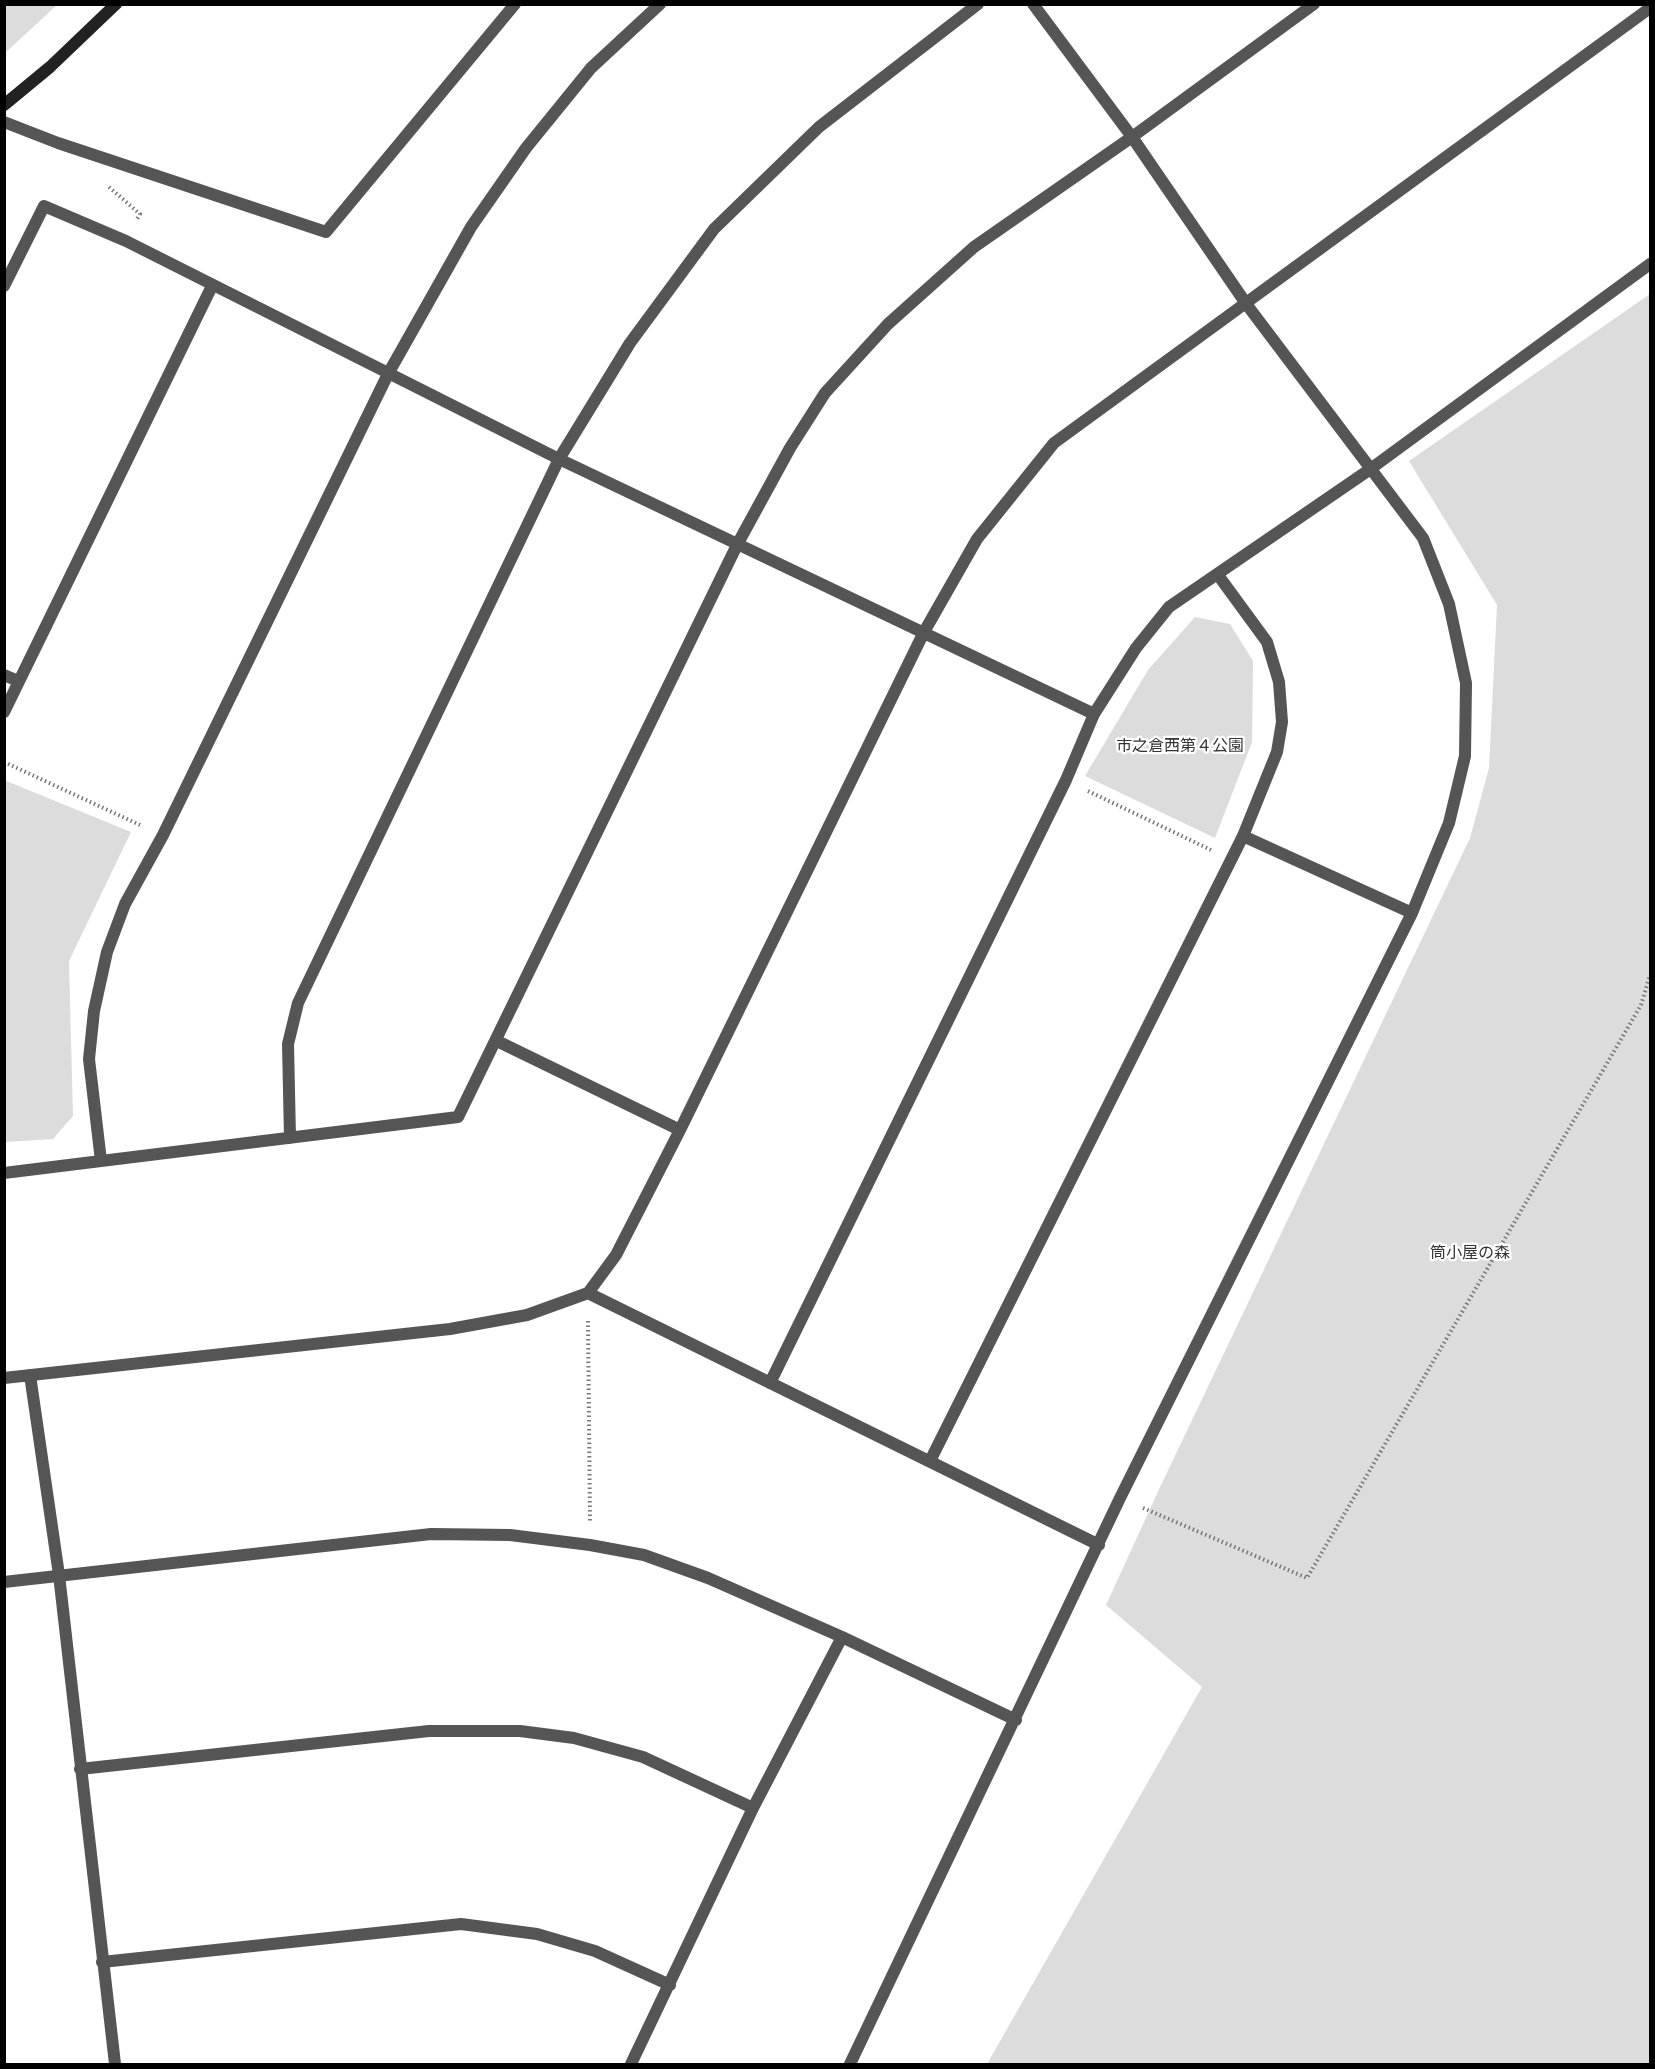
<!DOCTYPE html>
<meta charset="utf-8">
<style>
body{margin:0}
#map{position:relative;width:1655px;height:2069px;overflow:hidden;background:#fff;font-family:Commissioner,sans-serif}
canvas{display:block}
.frame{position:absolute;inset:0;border:6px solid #000;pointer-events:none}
</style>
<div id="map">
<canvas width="1655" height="2069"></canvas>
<div class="frame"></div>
</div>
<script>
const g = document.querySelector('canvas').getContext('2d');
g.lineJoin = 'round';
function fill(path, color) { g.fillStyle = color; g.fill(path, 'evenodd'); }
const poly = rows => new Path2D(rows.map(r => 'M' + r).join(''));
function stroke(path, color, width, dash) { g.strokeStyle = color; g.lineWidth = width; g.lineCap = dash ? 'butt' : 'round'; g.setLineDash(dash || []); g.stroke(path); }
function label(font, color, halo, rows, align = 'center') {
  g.font = font + ' Commissioner,"Noto Sans JP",sans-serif'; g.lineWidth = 4.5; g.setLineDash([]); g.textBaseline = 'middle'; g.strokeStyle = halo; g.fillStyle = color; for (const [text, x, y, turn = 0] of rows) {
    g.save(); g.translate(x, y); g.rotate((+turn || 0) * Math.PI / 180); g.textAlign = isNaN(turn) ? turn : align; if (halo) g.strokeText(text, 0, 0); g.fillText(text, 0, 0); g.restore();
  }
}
fill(poly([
 [5,4,57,4,57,5,5,53],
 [1650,294,1650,2064,987,2064,1202,1687,1106,1605,1161,1485,1470,838,1489,768,1497,605,1409,461],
 [1195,617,1230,624,1253,661,1252,742,1215,838,1085,776,1148,670],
 [4,780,131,832,69,961,73,1116,53,1139,5,1142]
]), '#dcdcdc');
stroke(poly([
 [109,187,140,214,137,219],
 [4,762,140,825],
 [1088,791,1211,850],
 [588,1321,590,1521],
 [1143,1508,1307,1578,1641,1005,1650,975]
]), '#777', 4, [1.5, 3]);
stroke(poly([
 [4,122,58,143,326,232,515,4]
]), '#555', 12);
stroke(poly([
 [4,286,44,206,126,241,559,459,1094,714],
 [4,675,18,681],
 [4,712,212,286],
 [1243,836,1412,913],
 [497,1041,680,1130],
 [290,1138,288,1044,298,1003,559,459,630,343,714,229,819,127,978,4],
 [101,1161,458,1117,737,545,790,448,825,393,888,324,974,247,1132,137,1314,4],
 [4,1173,101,1161,89,1059,94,1011,107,952,125,904,163,835,388,374,471,227,526,148,591,68,660,4],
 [588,1293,1099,1545],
 [30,1375,59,1575,115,2064],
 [4,1378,450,1329,527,1315,588,1293,616,1255,680,1130,924,632,977,539,1054,443,1650,8],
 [770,1383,1066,780,1094,714,1136,648,1169,607,1369,470,1650,264],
 [930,1461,1243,836,1277,752,1282,722,1279,682,1267,642,1218,575],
 [4,1582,431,1534,510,1535,590,1545,644,1555,708,1578,842,1637,1016,1720],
 [80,1769,429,1731,520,1731,574,1738,643,1757,753,1808],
 [102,1962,461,1924,537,1934,595,1951,670,1985],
 [631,2064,753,1808,842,1637],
 [850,2064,1120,1498,1412,913,1449,823,1465,756,1466,683,1449,604,1423,538,1247,305,1132,137,1033,4]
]), '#555', 12);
stroke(poly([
 [4,105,50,67,116,4]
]), '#222', 12);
label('16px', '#333', '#fff', [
 ["市之倉西第４公園",1180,746],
 ["筒小屋の森",1470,1253]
]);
</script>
